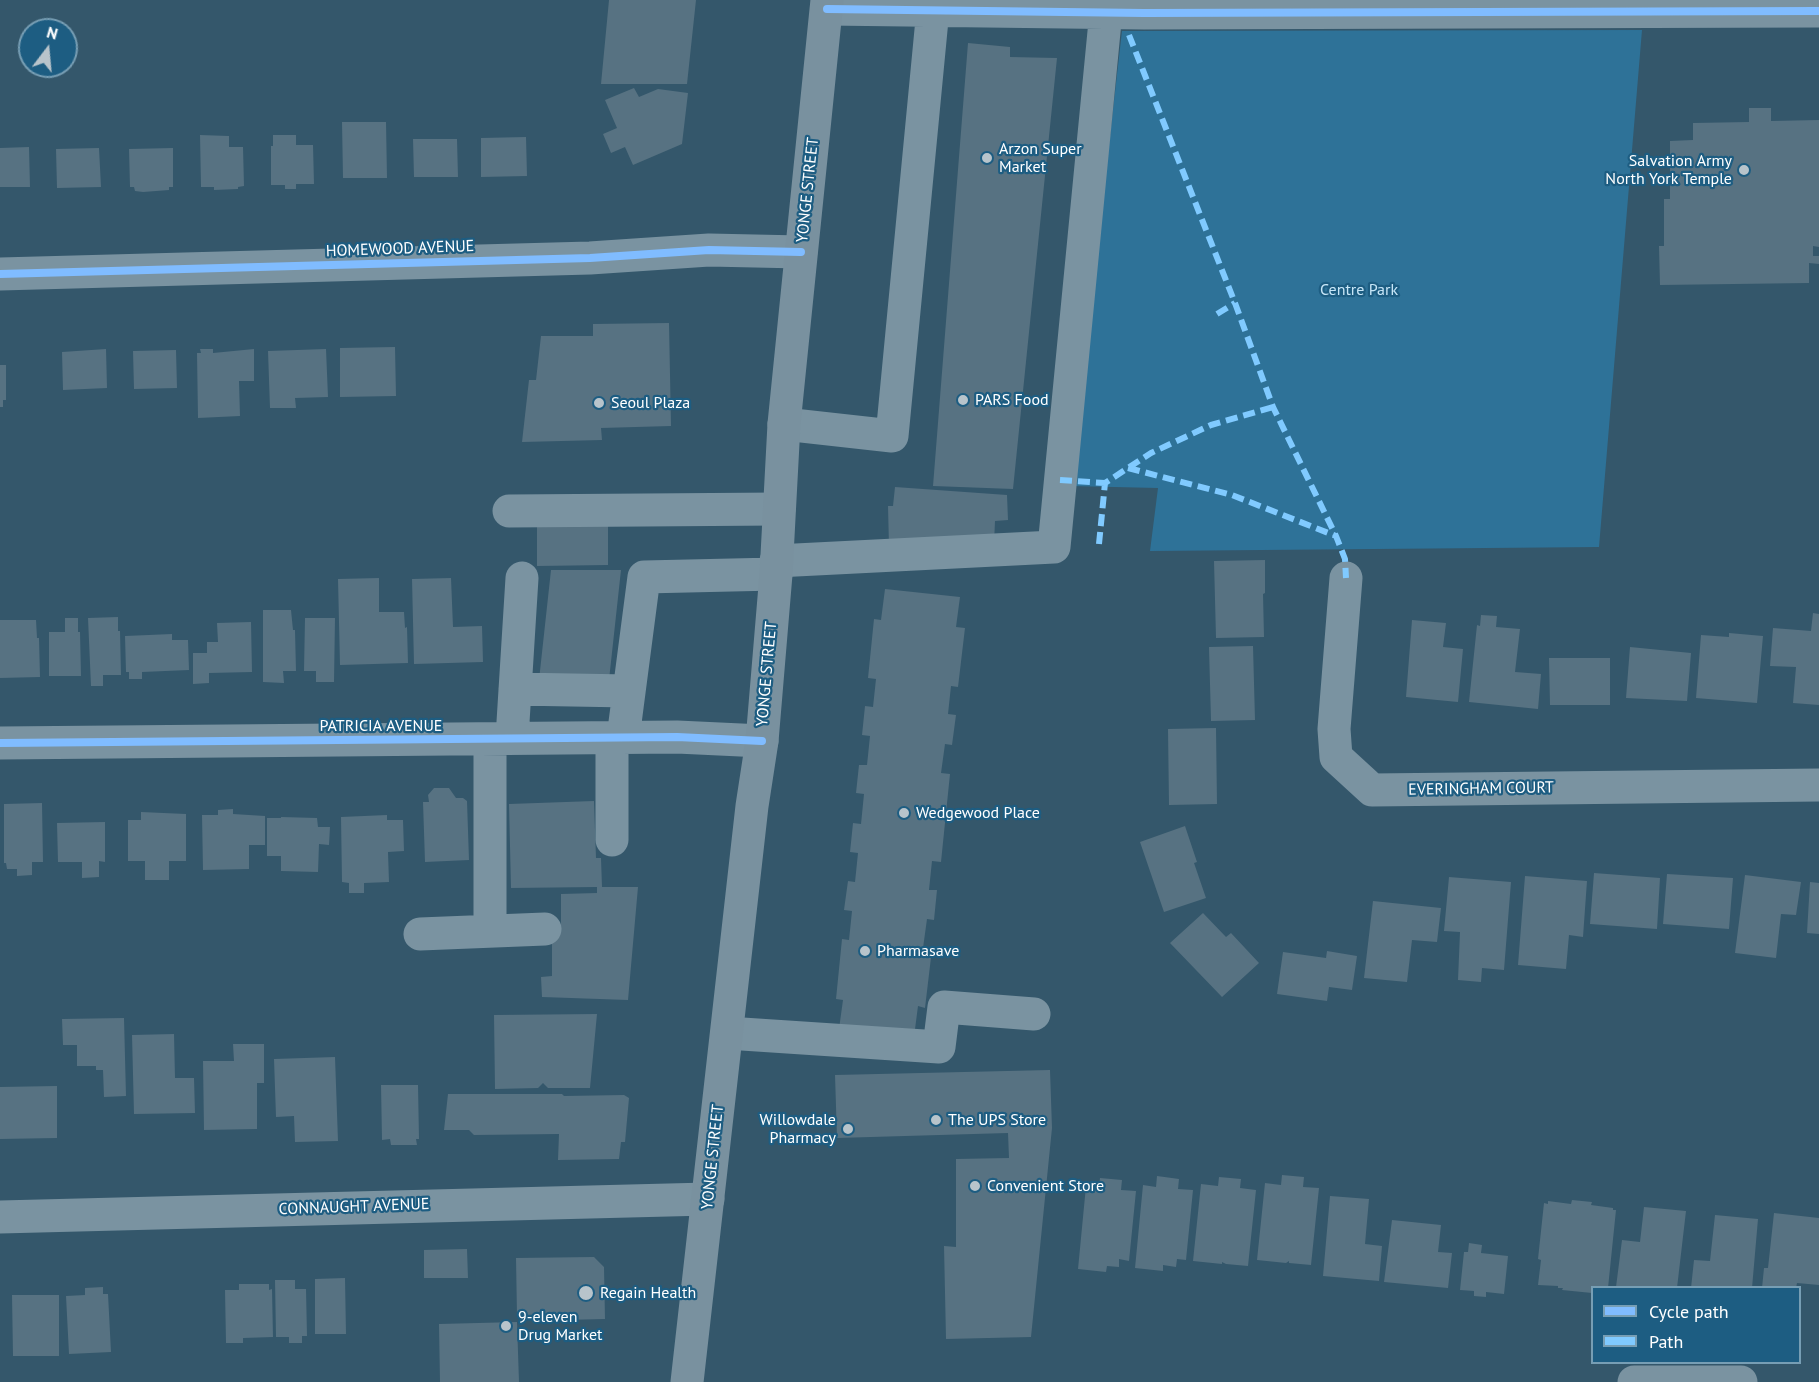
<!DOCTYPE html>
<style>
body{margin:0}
#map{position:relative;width:1819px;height:1382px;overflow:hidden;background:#34576b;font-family:"PT Sans",sans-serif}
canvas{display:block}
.legend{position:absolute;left:1591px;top:1286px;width:210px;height:78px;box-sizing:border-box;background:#1d5d82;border:2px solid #779eb4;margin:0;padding:8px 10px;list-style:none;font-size:18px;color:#fff}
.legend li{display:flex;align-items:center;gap:12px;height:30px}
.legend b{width:30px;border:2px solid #779eb4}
.north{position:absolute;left:18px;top:18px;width:60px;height:60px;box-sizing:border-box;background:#1d5d82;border:2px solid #779eb4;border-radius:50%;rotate:16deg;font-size:16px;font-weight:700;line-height:24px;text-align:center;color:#fff}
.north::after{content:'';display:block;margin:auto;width:21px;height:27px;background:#b8c4cb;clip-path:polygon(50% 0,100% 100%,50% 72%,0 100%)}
</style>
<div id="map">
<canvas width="1819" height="1382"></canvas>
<ul class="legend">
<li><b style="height:8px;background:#80bcff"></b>Cycle path</li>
<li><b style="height:8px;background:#80caff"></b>Path</li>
</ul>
<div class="north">N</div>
</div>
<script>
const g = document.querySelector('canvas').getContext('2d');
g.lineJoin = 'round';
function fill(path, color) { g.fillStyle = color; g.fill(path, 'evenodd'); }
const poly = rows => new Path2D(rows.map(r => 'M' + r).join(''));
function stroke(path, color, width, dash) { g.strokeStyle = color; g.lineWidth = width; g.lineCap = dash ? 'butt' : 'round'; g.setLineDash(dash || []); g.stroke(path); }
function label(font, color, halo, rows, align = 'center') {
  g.font = font + ' "PT Sans",sans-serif'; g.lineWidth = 4.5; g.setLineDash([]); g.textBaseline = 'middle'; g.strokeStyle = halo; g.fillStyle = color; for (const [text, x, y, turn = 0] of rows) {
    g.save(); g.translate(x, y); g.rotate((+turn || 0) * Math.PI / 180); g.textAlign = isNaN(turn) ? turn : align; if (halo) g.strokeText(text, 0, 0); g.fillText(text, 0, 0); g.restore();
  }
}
fill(poly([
 [1642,30,1599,547,1150,551,1158,488,1070,486,1122,31]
]), '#2e7298');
fill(poly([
 [609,0,696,0,687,84,601,84],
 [968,43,1010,47,1010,57,1057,58,1013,489,933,486],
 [634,88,639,97,658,89,688,93,682,144,633,165,625,147,611,153,603,134,617,128,605,100],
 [1749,108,1771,108,1771,121,1819,120,1819,247,1813,246,1813,256,1819,256,1819,264,1809,263,1809,283,1660,285,1659,246,1664,246,1664,199,1670,199,1670,141,1693,140,1693,123,1749,122],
 [342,122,386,122,387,178,343,178],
 [200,135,229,136,229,147,243,147,244,186,238,187,238,189,214,190,214,187,201,187],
 [273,135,296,135,296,145,313,145,314,184,296,184,296,189,285,189,285,185,271,185,271,146,273,146],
 [526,137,527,176,481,177,481,138],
 [413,139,457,139,458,177,414,177],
 [29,147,30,187,0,187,0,148],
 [99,148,101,187,57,188,56,149],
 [173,148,173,187,169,187,169,190,143,192,135,191,134,187,130,187,129,149],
 [669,323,671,426,601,428,602,440,522,442,529,380,536,380,541,336,593,336,593,324],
 [395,347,396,396,340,397,340,348],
 [106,349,107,388,63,390,62,352],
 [200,349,213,349,213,353,254,349,254,381,239,381,240,416,198,418,197,353,201,353],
 [326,349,328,397,295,398,296,408,270,408,268,351],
 [176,350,177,388,134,389,133,351],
 [0,365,6,365,6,400,3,400,3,407,0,407],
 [895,487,1007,495,1008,520,995,521,994,544,889,547,888,506,893,506],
 [608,522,608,565,537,566,537,523],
 [1265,560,1265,593,1263,594,1264,637,1216,638,1214,561],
 [551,570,621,570,609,680,539,680],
 [379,578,379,612,404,612,405,628,407,627,408,663,340,665,338,579],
 [451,578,453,627,482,626,483,662,414,664,412,579],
 [885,589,960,597,956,627,965,628,958,687,951,686,948,714,956,715,952,745,945,744,941,773,950,774,941,862,932,861,929,890,937,890,934,920,927,919,923,948,932,949,925,1008,918,1006,914,1037,839,1029,843,1000,836,999,842,939,849,940,852,911,844,910,848,881,855,882,858,853,850,852,853,823,861,824,864,794,856,793,859,765,867,765,870,736,862,735,865,706,873,707,876,679,868,678,874,619,881,620],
 [263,610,291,610,293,630,295,630,296,671,283,671,284,683,263,682],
 [1813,613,1819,614,1819,705,1793,703,1796,667,1770,666,1773,628,1811,631],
 [1481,615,1497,616,1496,627,1520,629,1515,672,1541,674,1538,709,1469,702,1477,625,1480,626],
 [118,617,118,631,120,631,121,675,103,675,103,686,91,686,88,618],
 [65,618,78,618,78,632,80,632,81,676,49,676,49,632,65,632],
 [305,618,335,618,334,682,316,682,316,671,304,671],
 [0,620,36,620,37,638,39,638,40,677,0,678],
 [1412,620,1446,623,1443,647,1463,649,1458,702,1406,697],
 [251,622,252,672,209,673,209,683,193,684,193,653,207,653,207,642,218,642,217,623],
 [1729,633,1763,636,1757,703,1696,698,1701,635,1729,637],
 [172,634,172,640,188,640,189,670,142,672,142,679,129,679,129,672,126,672,125,636],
 [1253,646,1255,720,1211,721,1209,647],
 [1630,647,1691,653,1687,701,1626,698],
 [1549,658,1610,658,1610,705,1550,705],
 [1216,728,1217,804,1169,805,1168,729],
 [434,788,449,788,456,798,463,798,467,801,469,860,425,862,423,802,429,802,428,795],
 [594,801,596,858,601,858,602,887,638,887,628,1000,542,997,541,977,552,976,552,927,561,926,561,894,597,893,597,887,511,888,509,804],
 [42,803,43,862,32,862,32,875,17,876,17,869,7,869,6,863,4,863,4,804],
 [233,809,233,814,265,816,265,845,249,845,249,869,203,870,202,815,218,815,218,810],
 [141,812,186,814,186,861,169,861,169,880,145,880,145,861,128,861,128,820,141,820],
 [387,815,387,820,403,820,404,851,388,852,389,882,364,883,364,893,349,893,349,883,342,882,341,817],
 [281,817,317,818,318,827,330,827,329,845,319,844,318,872,281,871,281,856,267,856,267,818,281,818],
 [105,822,105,862,99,861,99,877,82,878,82,862,58,862,57,823],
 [1185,826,1197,862,1194,863,1206,898,1164,912,1140,842],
 [1594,873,1660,878,1657,929,1590,924],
 [1667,874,1733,878,1729,929,1663,924],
 [1745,875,1801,882,1796,915,1781,914,1776,958,1735,953],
 [1525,876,1587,881,1583,937,1569,935,1566,969,1518,965],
 [1449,877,1511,882,1504,970,1482,968,1481,982,1458,980,1460,932,1444,931],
 [1810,882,1819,883,1819,934,1807,933],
 [1373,901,1441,908,1437,942,1412,940,1407,982,1364,978],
 [1203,913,1226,937,1231,933,1259,963,1222,997,1170,943],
 [1327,951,1357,956,1352,990,1329,987,1327,1001,1277,994,1283,952,1326,958],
 [597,1014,590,1088,548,1088,543,1083,538,1088,495,1089,494,1015],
 [124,1018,126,1096,104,1097,103,1070,96,1070,96,1066,77,1066,77,1045,63,1045,62,1019],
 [174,1034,175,1078,194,1078,195,1113,134,1114,132,1035],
 [233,1044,264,1044,264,1083,257,1083,257,1129,204,1130,203,1061,234,1061],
 [335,1057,338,1141,295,1142,294,1116,276,1117,274,1059],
 [1050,1070,1052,1128,1031,1337,946,1339,944,1246,956,1247,956,1159,1009,1158,1008,1133,837,1138,835,1075],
 [381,1085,418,1085,419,1139,416,1139,417,1145,391,1145,390,1139,382,1140],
 [57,1086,57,1138,0,1139,0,1087],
 [448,1094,562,1094,564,1096,624,1095,629,1098,625,1142,621,1142,619,1159,558,1160,559,1134,474,1135,469,1130,444,1130],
 [1282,1175,1304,1177,1303,1187,1319,1188,1311,1265,1289,1263,1289,1261,1286,1263,1257,1260,1265,1183,1281,1185],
 [1157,1176,1179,1179,1178,1189,1193,1190,1186,1260,1177,1259,1176,1267,1163,1265,1163,1271,1135,1268,1143,1185,1156,1187],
 [1219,1177,1241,1179,1240,1188,1256,1190,1248,1266,1226,1264,1222,1262,1222,1264,1193,1261,1201,1184,1218,1186],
 [1100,1178,1122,1180,1121,1190,1136,1191,1129,1261,1119,1259,1119,1267,1107,1266,1106,1272,1078,1269,1086,1186,1099,1187],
 [1330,1196,1369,1199,1365,1244,1382,1246,1379,1281,1323,1276],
 [1572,1200,1592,1202,1591,1205,1613,1208,1613,1210,1616,1210,1608,1288,1592,1288,1592,1293,1562,1290,1563,1288,1558,1288,1558,1286,1538,1285,1541,1260,1538,1259,1544,1203,1548,1204,1548,1201,1571,1204],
 [1644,1207,1686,1211,1677,1288,1616,1287,1622,1240,1640,1242],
 [1774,1213,1819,1218,1819,1285,1797,1283,1796,1288,1762,1288,1764,1268,1768,1268],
 [1715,1215,1758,1219,1752,1288,1691,1288,1694,1260,1710,1261],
 [1392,1220,1441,1225,1438,1252,1452,1253,1448,1288,1384,1282],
 [1469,1243,1482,1245,1481,1253,1508,1256,1504,1294,1486,1292,1486,1297,1474,1296,1474,1291,1460,1290,1464,1252,1468,1252],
 [467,1249,468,1278,424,1278,424,1250],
 [594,1257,604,1267,605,1319,563,1320,563,1315,517,1316,516,1258],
 [345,1278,346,1334,315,1334,315,1279],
 [275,1280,295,1280,295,1289,306,1289,307,1336,302,1336,302,1343,289,1343,289,1337,276,1337],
 [239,1284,269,1284,269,1290,272,1289,273,1337,243,1338,243,1343,226,1343,225,1290,239,1290],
 [103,1287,103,1294,108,1294,111,1352,69,1354,66,1296,85,1295,85,1288],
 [12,1295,59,1295,59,1356,13,1356],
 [517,1322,519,1382,440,1382,439,1324]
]), '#577282');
stroke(poly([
 [827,9,1144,13,1819,11],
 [0,274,590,258,709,250,801,252],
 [784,424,892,436,933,9],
 [509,511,779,509],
 [776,561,1054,547,1106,11],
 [1346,578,1334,729,1336,757,1372,790,1819,785],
 [515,689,629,691],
 [512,738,522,578],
 [612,738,612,840],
 [623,738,644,577,776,574],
 [490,739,490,931],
 [0,743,677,737,762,741],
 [420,934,545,929],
 [727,1033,939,1047,944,1007,1034,1014],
 [0,1217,708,1199],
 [1634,1382,1741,1382]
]), '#7a93a1', 33);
stroke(poly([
 [687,1382,752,806,762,741,776,574,784,424,827,0]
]), '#79919f', 33);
stroke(poly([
 [1129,35,1235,303,1273,407,1336,536,1345,559,1346,578],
 [1217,314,1235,303],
 [1128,468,1232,495,1336,536],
 [1060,480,1105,483],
 [1099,544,1105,483,1151,453,1211,425,1273,407]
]), '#80caff', 6, [12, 6]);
stroke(poly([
 [827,9,1144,13,1819,11],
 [0,274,590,258,709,250,801,252],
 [0,743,677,737,762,741]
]), '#80bcff', 8);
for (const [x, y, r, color] of [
 [987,158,6,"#b8c4cb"],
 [1744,170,6,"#b8c4cb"],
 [963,400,6,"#b8c4cb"],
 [599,403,6,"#b8c4cb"],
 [904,813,6,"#b8c4cb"],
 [865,951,6,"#b8c4cb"],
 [936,1120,6,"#b8c4cb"],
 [848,1129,6,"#b8c4cb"],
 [975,1186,6,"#b8c4cb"],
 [586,1293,8,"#b8c4cb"],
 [506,1326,6,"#b8c4cb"]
]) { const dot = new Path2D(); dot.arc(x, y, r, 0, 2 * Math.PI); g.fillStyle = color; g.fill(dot); stroke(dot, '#1d5d82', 2); }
label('16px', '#fff', '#1d5d82', [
 ["Arzon Super",999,149],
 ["Market",999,167],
 ["Salvation Army",1732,161,"right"],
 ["North York Temple",1732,179,"right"],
 ["PARS Food",975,400],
 ["Seoul Plaza",611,403],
 ["Wedgewood Place",916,813],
 ["Pharmasave",877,951],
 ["Willowdale",836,1120,"right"],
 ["Pharmacy",836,1138,"right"],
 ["The UPS Store",948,1120],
 ["Convenient Store",987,1186],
 ["Regain Health",600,1293],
 ["9-eleven",518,1317],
 ["Drug Market",518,1335]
], 'left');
label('16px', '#fff', '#1d5d82', [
 ["YONGE STREET",808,190,-84],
 ["HOMEWOOD AVENUE",400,249,-2],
 ["YONGE STREET",767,674,-85],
 ["PATRICIA AVENUE",381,726],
 ["EVERINGHAM COURT",1481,789,-1],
 ["YONGE STREET",713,1157,-84],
 ["CONNAUGHT AVENUE",354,1207,-2]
]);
label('16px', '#c7e6f7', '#1d5d82', [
 ["Centre Park",1359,290]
]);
</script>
